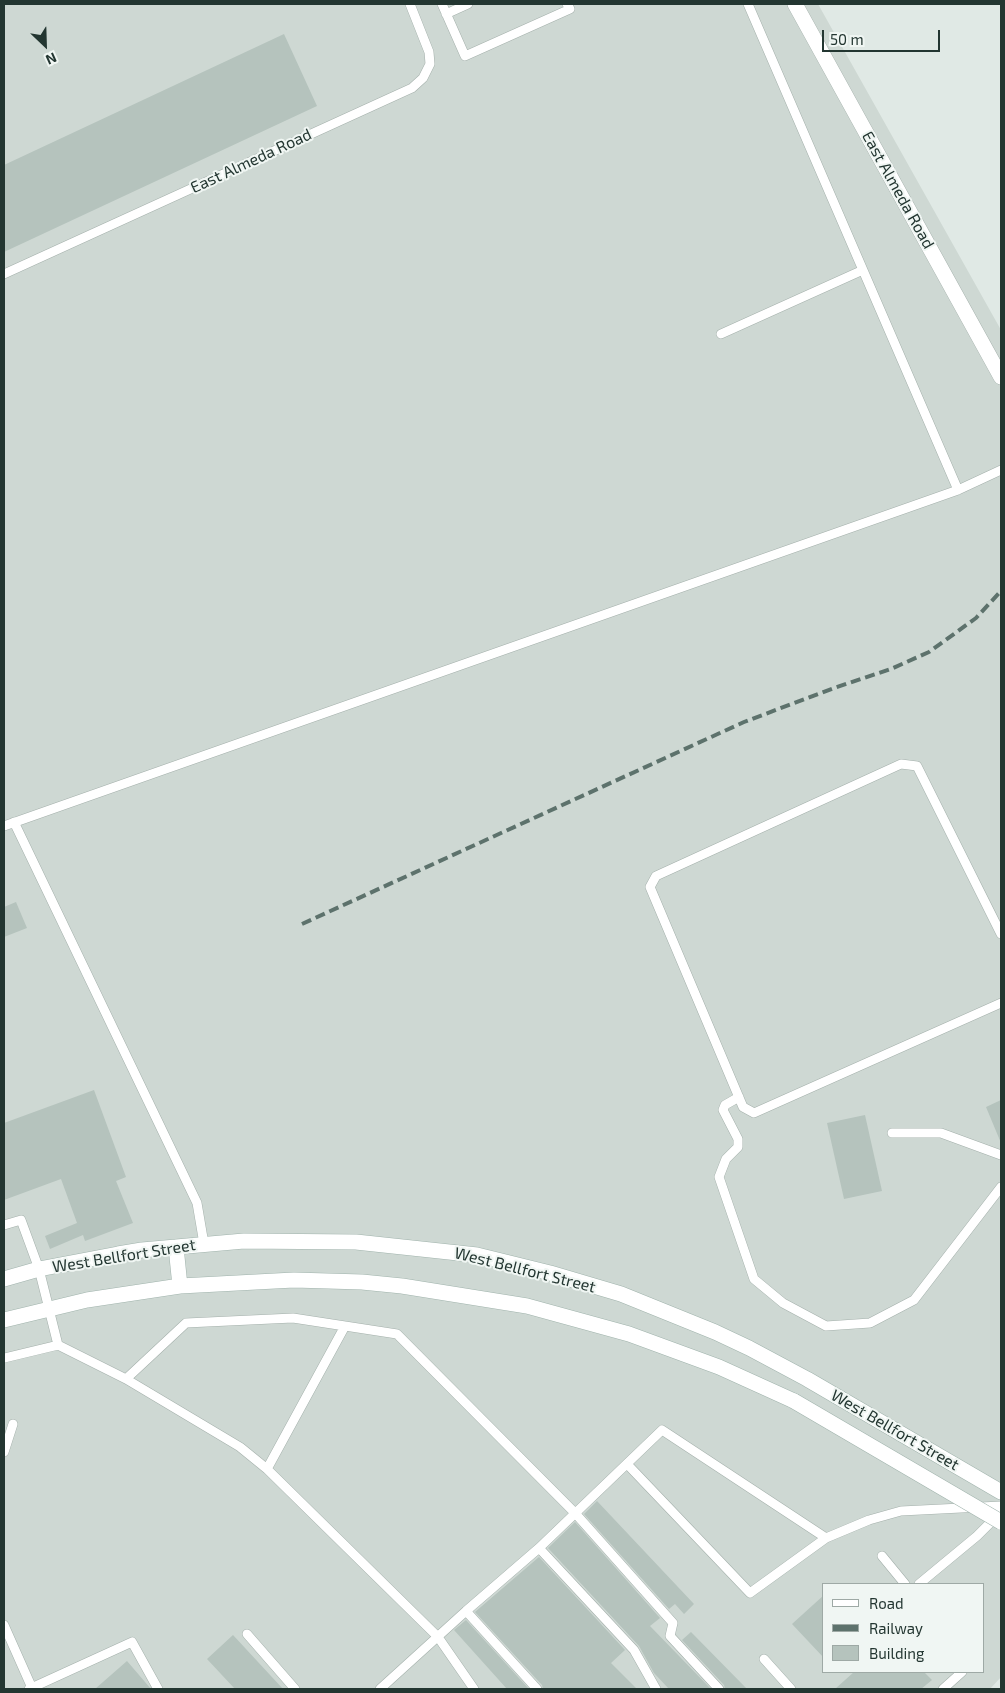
<!DOCTYPE html>
<style>
body{margin:0}
#map{position:relative;width:1005px;height:1693px;overflow:hidden;background:#e0e9e5;font-family:"Exo 2",sans-serif}
canvas{display:block}
.frame{position:absolute;inset:0;border:5px solid #233631;pointer-events:none}
.legend{position:absolute;left:822px;top:1583px;width:162px;height:90px;box-sizing:border-box;background:#f0f6f3;border:1px solid #9ea9a5;margin:0;padding:6px 9px;list-style:none;font-size:15px;color:#233631}
.legend li{display:flex;align-items:center;gap:10px;height:25px}
.legend b{width:25px;border:1px solid #9ea9a5}
.north{position:absolute;left:20px;top:20px;width:50px;height:50px;-webkit-text-stroke:4px #f0f6f3;paint-order:stroke;rotate:156deg;font-size:14px;font-weight:700;line-height:20px;text-align:center;color:#233631}
.north::after{content:'';display:block;margin:auto;width:18px;height:22px;background:#233631;clip-path:polygon(50% 0,100% 100%,50% 72%,0 100%)}
.scale{position:absolute;left:822px;top:30px;width:118px;height:22px;box-sizing:border-box;border:2px solid #233631;border-top:0;padding-left:6px;font-size:15px;line-height:18px;white-space:nowrap;color:#233631;-webkit-text-stroke:4px #f0f6f3;paint-order:stroke}
</style>
<div id="map">
<canvas width="1005" height="1693"></canvas>
<div class="frame"></div>
<ul class="legend">
<li><b style="height:6px;background:#fff"></b>Road</li>
<li><b style="height:6px;background:#5d726c"></b>Railway</li>
<li><b style="height:14px;background:#b5c3bd"></b>Building</li>
</ul>
<div class="north">N</div>
<div class="scale">50 m</div>
</div>
<script>
const g = document.querySelector('canvas').getContext('2d');
g.lineJoin = 'round';
function fill(path, color) { g.fillStyle = color; g.fill(path, 'evenodd'); }
const poly = rows => new Path2D(rows.map(r => 'M' + r).join(''));
function stroke(path, color, width, dash) { g.strokeStyle = color; g.lineWidth = width; g.lineCap = dash ? 'butt' : 'round'; g.setLineDash(dash || []); g.stroke(path); }
function label(font, color, halo, rows, align = 'center') {
  g.font = font + ' "Exo 2",sans-serif'; g.lineWidth = 4; g.setLineDash([]); g.textBaseline = 'middle'; g.strokeStyle = halo; g.fillStyle = color; for (const [text, x, y, turn = 0] of rows) {
    g.save(); g.translate(x, y); g.rotate((+turn || 0) * Math.PI / 180); g.textAlign = isNaN(turn) ? turn : align; if (halo) g.strokeText(text, 0, 0); g.fillText(text, 0, 0); g.restore();
  }
}
fill(poly([
 [4,4,818,4,1001,330,1001,1677,990,1689,4,1689],
 [824,1584,984,1584,984,1672,824,1672]
]), '#ced8d3');
fill(poly([
 [284,34,317,106,4,252,4,165],
 [16,902,27,928,4,937,4,907],
 [94,1090,126,1177,116,1181,133,1223,85,1241,83,1235,50,1249,45,1236,77,1223,61,1179,4,1200,4,1123],
 [1001,1100,1001,1143,986,1107],
 [865,1115,882,1191,844,1199,827,1123],
 [597,1501,694,1604,684,1614,675,1604,669,1609,584,1514],
 [575,1522,660,1618,650,1626,711,1689,669,1689,654,1673,639,1646,548,1548],
 [539,1557,625,1650,611,1663,637,1689,543,1689,542,1685,475,1612],
 [824,1595,824,1658,792,1624],
 [466,1620,529,1689,507,1689,454,1630],
 [691,1632,747,1689,725,1689,724,1685,682,1640],
 [233,1635,283,1689,235,1689,207,1659],
 [127,1661,151,1689,95,1689],
 [854,1672,924,1672,932,1680,921,1689,835,1689]
]), '#b5c3bd');
const service = poly([
 [442,4,465,56,570,9,567,4],
 [748,4,958,490],
 [446,14,468,4],
 [4,274,412,88,423,78,430,64,429,52,410,4],
 [721,334,863,270],
 [14,822,197,1203,204,1244],
 [4,826,958,490,1001,470],
 [1001,934,917,766,901,764,656,876,650,887,743,1107,754,1113,1001,1003],
 [739,1097,725,1105,723,1110,738,1139,738,1147,726,1159,719,1177,754,1279,783,1303,826,1326,870,1323,914,1300,1001,1187],
 [892,1133,941,1133,1001,1155],
 [4,1225,21,1220,39,1269,58,1345,126,1379,240,1447,267,1469,345,1326],
 [4,1358,58,1345],
 [126,1379,186,1323,293,1318,397,1334,575,1513,673,1623,670,1636,719,1689],
 [4,1452,13,1424],
 [627,1464,750,1593,826,1538,869,1520,901,1511,1001,1506],
 [267,1469,438,1637,474,1689],
 [539,1548,634,1650,656,1689],
 [882,1556,905,1584],
 [919,1584,977,1536,1001,1512],
 [466,1611,537,1689],
 [4,1625,32,1688],
 [247,1634,295,1689],
 [764,1659,791,1689],
 [29,1689,132,1642,158,1689],
 [380,1689,466,1611,539,1548,662,1430,826,1538],
 [943,1689,962,1672]
]);
const minor = poly([
 [795,4,1001,377]
]);
const secondary = poly([
 [176,1247,180,1286],
 [4,1279,39,1269,118,1254,142,1250,244,1241,356,1242,477,1255,550,1273,621,1294,715,1332,749,1348,807,1379,1001,1492],
 [4,1320,87,1300,180,1286,294,1280,362,1282,402,1286,527,1306,629,1334,719,1367,794,1401]
]);
stroke(service, '#a4b0ab', 10);
stroke(minor, '#a4b0ab', 16);
stroke(secondary, '#a0b3ac', 16);
stroke(service, '#fff', 9);
stroke(minor, '#fff', 15);
stroke(secondary, '#fff', 15);
stroke(poly([
 [302,924,744,722,834,688,891,669,929,652,976,618,1001,591]
]), '#5d726c', 4, [10, 5]);
const secondaryBridge = poly([
 [794,1401,1001,1522]
]);
stroke(secondaryBridge, '#a0b3ac', 16, []);
stroke(secondaryBridge, '#fff', 15);
label('16px', '#233631', '#f0f6f3', [
 ["East Almeda Road",251,161,-25],
 ["East Almeda Road",898,190,61],
 ["West Bellfort Street",124,1256,-9],
 ["West Bellfort Street",525,1270,14],
 ["West Bellfort Street",895,1430,30]
]);
</script>
